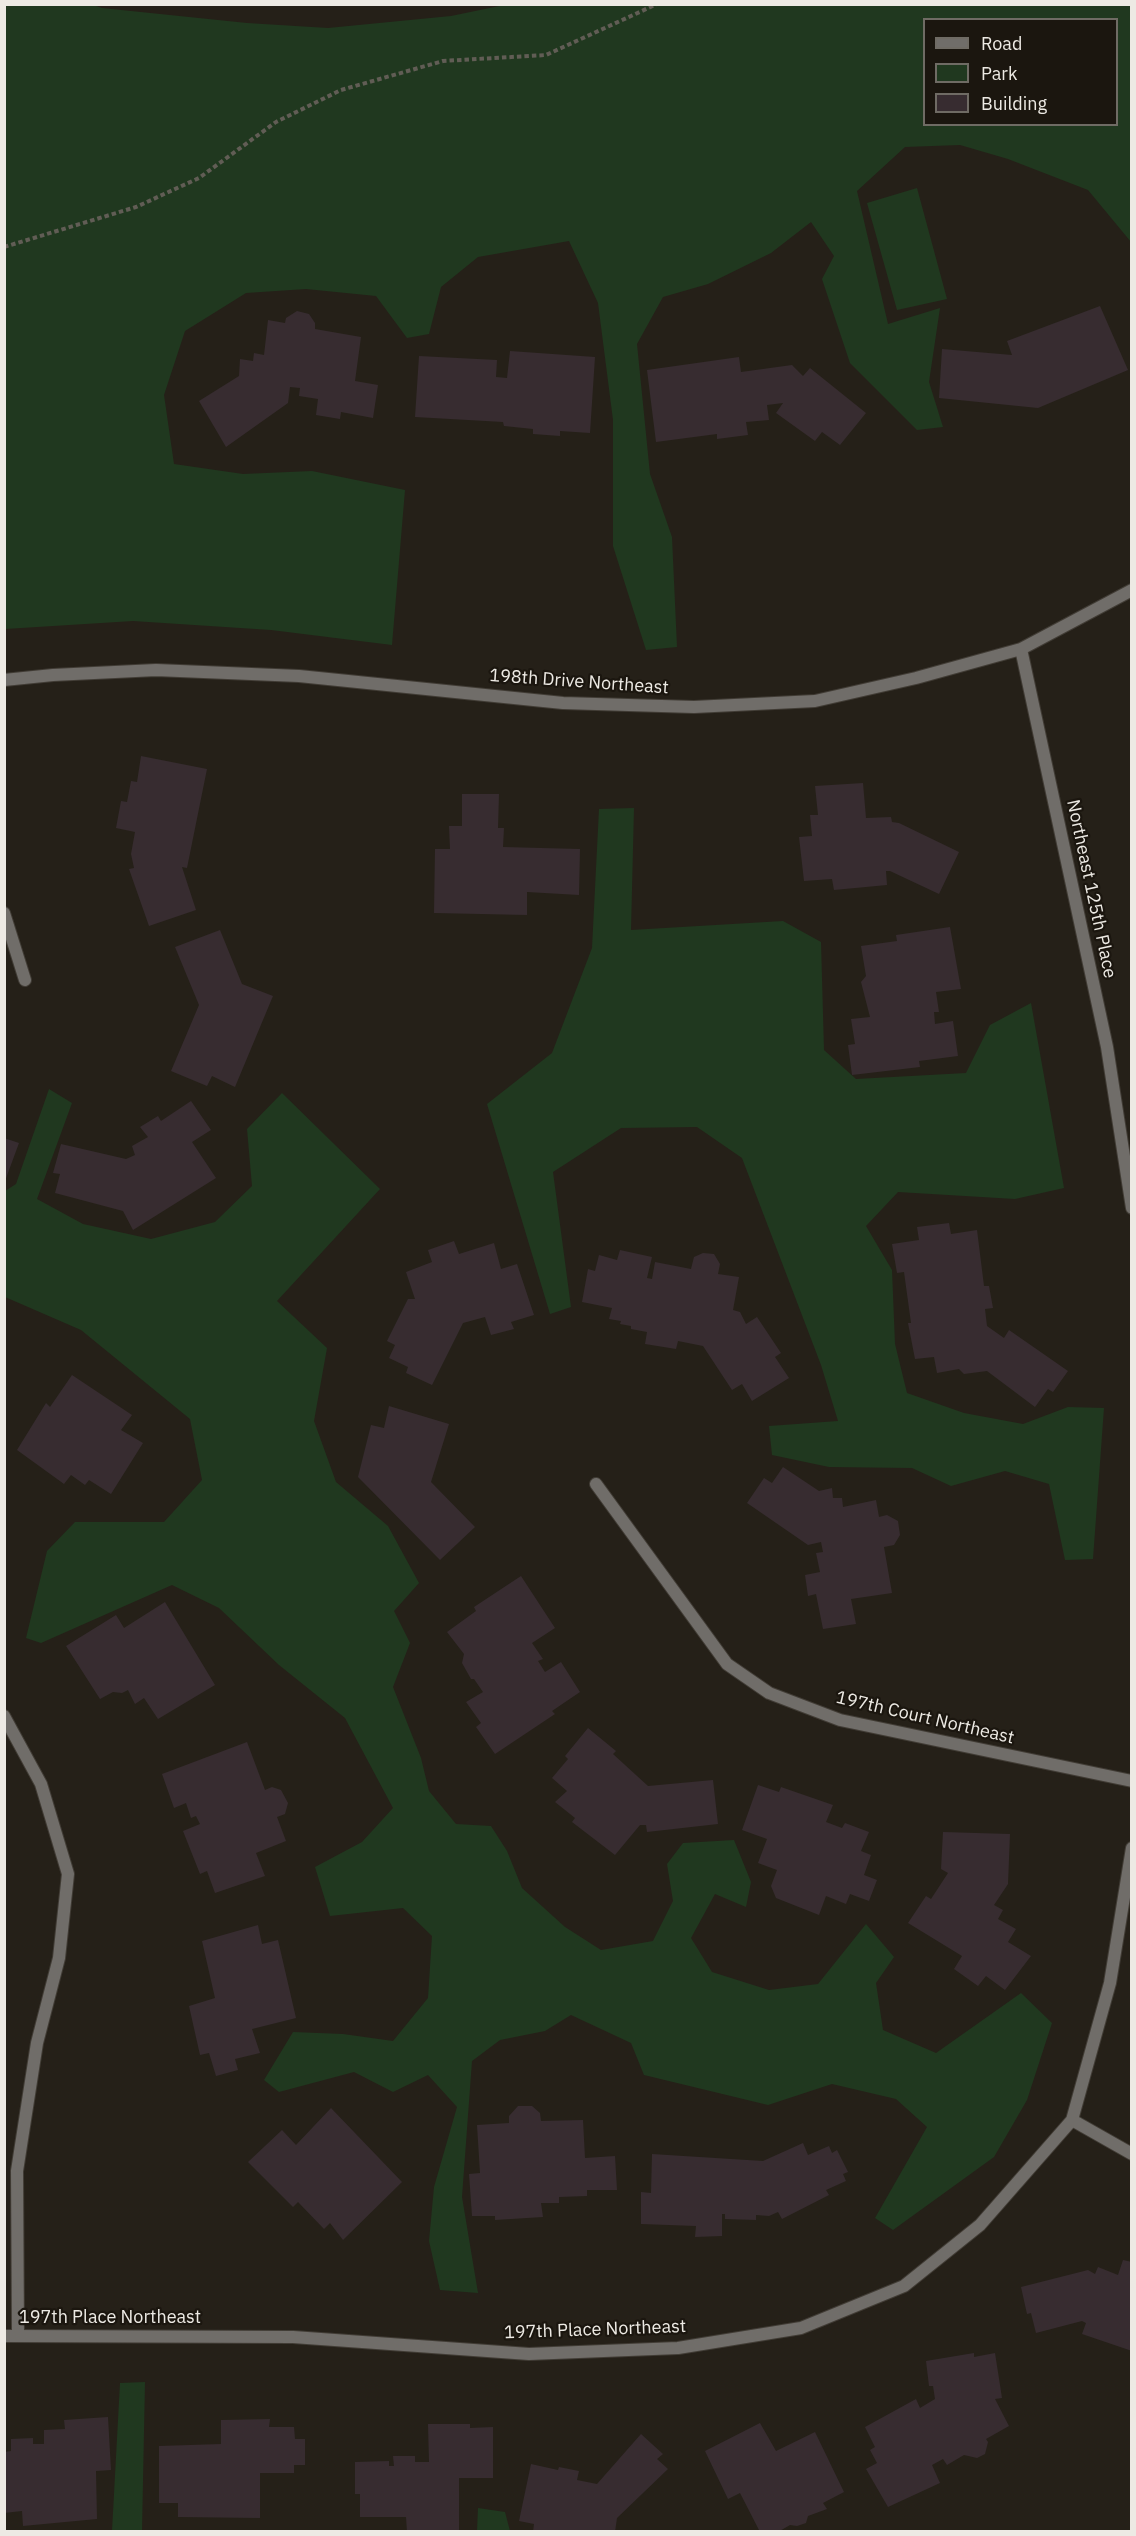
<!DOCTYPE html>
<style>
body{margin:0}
#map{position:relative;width:1136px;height:2536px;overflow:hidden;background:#252018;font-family:"IBM Plex Sans",sans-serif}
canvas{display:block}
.frame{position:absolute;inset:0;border:6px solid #edeae4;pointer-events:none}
.legend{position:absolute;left:923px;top:18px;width:195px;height:108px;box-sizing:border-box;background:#1b160f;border:2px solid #6f6b64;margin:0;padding:8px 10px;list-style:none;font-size:18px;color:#edeae4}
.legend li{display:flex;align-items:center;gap:12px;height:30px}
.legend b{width:30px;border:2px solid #6f6b64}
</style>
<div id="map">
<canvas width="1136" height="2536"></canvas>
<div class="frame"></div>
<ul class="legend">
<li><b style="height:8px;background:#706d69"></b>Road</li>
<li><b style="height:16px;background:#20381f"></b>Park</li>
<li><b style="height:16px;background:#372c30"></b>Building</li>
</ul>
</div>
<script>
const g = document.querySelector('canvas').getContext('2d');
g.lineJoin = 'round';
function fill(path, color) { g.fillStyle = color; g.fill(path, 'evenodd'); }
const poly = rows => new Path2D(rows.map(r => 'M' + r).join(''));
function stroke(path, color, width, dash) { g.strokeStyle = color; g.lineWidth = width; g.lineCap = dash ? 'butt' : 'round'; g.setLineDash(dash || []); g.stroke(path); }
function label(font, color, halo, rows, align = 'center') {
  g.font = font + ' "IBM Plex Sans",sans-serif'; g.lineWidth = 4.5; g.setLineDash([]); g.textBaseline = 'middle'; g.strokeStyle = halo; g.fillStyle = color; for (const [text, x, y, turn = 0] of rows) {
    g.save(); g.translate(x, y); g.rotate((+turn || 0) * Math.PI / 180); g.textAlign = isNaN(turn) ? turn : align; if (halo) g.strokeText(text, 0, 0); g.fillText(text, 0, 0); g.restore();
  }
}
fill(poly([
 [509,4,1131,5,1131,242,1088,190,1008,159,960,145,905,147,857,191,888,324,940,308,929,382,943,427,917,430,850,363,822,279,834,256,811,222,771,253,708,284,663,297,637,344,650,474,672,537,677,647,646,650,613,546,613,420,598,303,569,241,478,257,441,287,429,334,407,338,376,296,306,289,246,293,185,331,164,395,174,464,243,474,312,471,405,490,392,645,271,630,133,621,5,629,5,5,93,5,102,8,247,23,328,28,451,16],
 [924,20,1116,20,1116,124,924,124],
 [917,188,947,299,897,310,867,203],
 [634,808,631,930,783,921,821,942,824,1050,856,1079,966,1073,990,1025,1031,1003,1064,1188,1015,1199,898,1192,866,1226,892,1270,895,1344,907,1393,964,1413,1023,1424,1068,1407,1104,1408,1093,1559,1065,1560,1049,1484,1005,1471,951,1486,912,1468,829,1467,772,1455,769,1426,838,1421,821,1365,742,1158,697,1127,621,1128,553,1172,571,1307,550,1314,487,1104,552,1053,592,948,599,809],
 [49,1089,72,1103,37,1199,83,1224,151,1239,215,1222,252,1186,247,1129,282,1093,380,1189,277,1301,327,1348,314,1421,336,1482,388,1526,419,1583,394,1611,410,1643,393,1687,421,1758,429,1791,456,1824,491,1826,507,1851,522,1888,565,1927,601,1950,653,1941,673,1901,667,1864,683,1843,734,1840,751,1882,746,1907,715,1894,691,1938,712,1972,769,1990,818,1984,866,1924,894,1957,876,1983,883,2030,936,2053,1021,1993,1052,2023,1027,2100,994,2157,893,2230,875,2218,927,2127,896,2099,832,2084,768,2105,644,2075,631,2043,571,2015,545,2031,500,2040,472,2061,462,2197,478,2293,440,2290,429,2241,434,2187,457,2107,428,2075,393,2092,354,2072,279,2092,264,2080,293,2032,343,2034,393,2041,428,1998,432,1936,403,1908,330,1916,315,1867,362,1842,393,1808,345,1718,279,1665,219,1608,172,1585,41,1643,26,1638,47,1551,75,1522,164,1522,202,1480,190,1419,81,1330,5,1297,5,1191,16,1184],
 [145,2382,142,2531,112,2531,120,2383],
 [478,2508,505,2512,510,2531,477,2531]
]), '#20381f');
fill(poly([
 [1100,306,1128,370,1038,408,939,398,942,349,1012,355,1007,341],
 [297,311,309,314,315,323,315,329,361,337,355,381,378,385,373,418,341,412,340,419,316,415,318,399,299,396,300,388,290,387,288,403,226,447,199,401,239,376,240,359,253,361,254,353,264,355,268,320,285,323,286,318],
 [510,351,595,357,590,433,560,431,560,436,533,434,533,429,504,426,503,422,415,417,419,356,497,360,496,377,507,378],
 [739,357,741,372,792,365,803,376,810,368,866,413,840,445,822,432,815,441,776,413,783,403,767,405,769,420,746,422,748,435,717,439,717,434,656,442,647,370],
 [141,756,207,769,187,868,182,867,196,910,149,926,129,869,134,868,131,854,135,832,116,828,121,801,127,802,131,781,137,782],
 [863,783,866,818,891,817,892,822,899,823,959,852,939,894,890,871,886,871,887,885,834,890,832,879,804,881,799,837,812,836,810,815,818,815,815,786],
 [462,794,499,794,498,828,504,828,503,847,580,849,579,895,527,892,527,915,434,913,435,849,450,849,449,826,462,826],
 [950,927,961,989,936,992,939,1012,934,1012,935,1024,953,1021,958,1056,919,1061,920,1067,852,1075,848,1045,855,1044,851,1019,870,1017,861,982,866,976,861,946,897,941,896,935],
 [220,930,242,984,273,996,235,1087,212,1076,207,1086,171,1071,199,1005,175,947],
 [191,1101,211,1130,192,1142,216,1178,133,1230,123,1211,55,1193,60,1174,53,1173,61,1144,126,1159,135,1155,132,1146,148,1137,140,1127,158,1116,161,1121],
 [4,1138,19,1143,5,1181,4,1181],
 [949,1223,951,1234,977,1230,984,1286,989,1286,993,1308,985,1309,987,1326,1004,1338,1009,1330,1068,1371,1053,1392,1048,1389,1035,1407,987,1371,964,1374,959,1369,937,1373,934,1357,915,1359,908,1323,911,1323,904,1272,897,1273,892,1244,919,1240,917,1227],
 [454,1241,459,1254,494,1243,501,1269,517,1264,534,1315,511,1322,514,1329,491,1335,485,1317,463,1323,432,1385,406,1373,408,1367,389,1358,395,1345,387,1341,408,1299,415,1299,406,1272,432,1262,428,1250],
 [620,1250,652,1257,647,1278,652,1279,655,1262,691,1269,694,1257,703,1253,714,1254,720,1264,718,1274,739,1277,733,1310,740,1312,746,1324,757,1317,781,1353,775,1357,789,1378,752,1401,742,1384,732,1390,703,1346,678,1341,676,1349,645,1344,647,1332,631,1329,631,1326,620,1324,621,1321,609,1319,612,1308,582,1302,588,1269,595,1271,599,1255,617,1260],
 [72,1375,132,1415,121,1430,143,1443,111,1494,89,1480,85,1485,71,1475,64,1484,17,1450,46,1403,50,1407],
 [389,1406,449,1424,431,1482,475,1527,440,1560,358,1477,371,1425,384,1428],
 [783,1467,819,1491,832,1488,833,1498,842,1498,843,1507,876,1500,879,1517,887,1515,898,1521,900,1535,894,1545,884,1547,892,1593,851,1599,856,1624,823,1629,816,1594,808,1596,805,1575,820,1572,816,1553,823,1552,821,1542,808,1545,747,1503,764,1478,772,1483],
 [521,1576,555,1628,532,1643,543,1659,538,1661,545,1672,561,1662,580,1692,552,1711,555,1714,495,1754,476,1727,481,1723,466,1702,483,1692,474,1679,471,1679,462,1663,464,1654,447,1632,476,1611,474,1607],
 [165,1602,215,1685,158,1719,144,1698,135,1704,128,1690,122,1693,113,1692,100,1699,66,1646,116,1615,124,1628],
 [588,1728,616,1751,613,1754,648,1786,713,1780,718,1824,647,1832,646,1825,640,1825,615,1855,572,1822,575,1818,555,1802,567,1791,552,1778,568,1759,565,1756],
 [247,1742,265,1790,272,1787,281,1790,288,1803,285,1814,277,1817,286,1841,256,1853,265,1876,215,1893,207,1871,200,1874,183,1831,200,1824,196,1816,191,1818,186,1803,174,1808,162,1774],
 [758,1785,779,1792,781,1787,833,1805,826,1822,842,1828,845,1823,869,1832,861,1851,871,1855,864,1875,877,1880,869,1901,850,1894,846,1904,826,1896,819,1915,776,1898,771,1886,777,1870,758,1863,767,1839,742,1830],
 [943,1832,1010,1834,1008,1884,994,1905,1003,1910,998,1919,1016,1929,1008,1942,1031,1956,1005,1990,986,1976,978,1986,954,1969,962,1956,908,1923,926,1896,931,1899,948,1873,941,1869],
 [258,1925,262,1944,278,1940,296,2018,252,2029,260,2053,235,2059,238,2070,216,2076,209,2053,200,2055,189,2006,215,1998,202,1941],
 [518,2106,532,2106,540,2113,541,2121,583,2120,585,2158,615,2156,617,2190,587,2190,587,2196,559,2197,559,2203,541,2203,543,2217,495,2220,495,2216,472,2216,469,2174,480,2173,477,2125,509,2123,509,2116],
 [331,2108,402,2182,343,2240,330,2223,324,2229,298,2202,293,2207,248,2162,282,2130,296,2145],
 [803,2143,808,2155,829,2146,832,2153,837,2150,848,2172,843,2174,846,2181,826,2190,829,2195,782,2219,778,2212,769,2216,756,2215,756,2220,725,2219,725,2214,722,2214,722,2236,695,2237,696,2226,641,2224,641,2192,651,2193,652,2154,763,2161],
 [1123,2260,1132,2262,1132,2351,1082,2334,1086,2323,1082,2321,1036,2333,1031,2313,1027,2314,1021,2287,1088,2270,1095,2274,1098,2267,1118,2275],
 [974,2353,974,2357,995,2353,1002,2398,995,2399,1009,2426,986,2439,988,2442,985,2454,977,2458,964,2455,947,2465,943,2459,932,2465,940,2483,888,2507,866,2469,877,2463,870,2450,875,2447,865,2427,916,2399,920,2408,935,2399,933,2386,929,2386,926,2361],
 [108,2417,111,2470,96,2471,97,2519,23,2526,22,2511,4,2513,4,2452,11,2451,11,2439,33,2438,33,2444,44,2444,44,2430,65,2429,64,2420],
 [270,2419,269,2427,294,2427,295,2439,305,2439,305,2465,294,2465,294,2473,260,2473,260,2518,178,2517,178,2503,159,2503,159,2446,221,2444,221,2420],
 [760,2423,776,2451,815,2432,844,2492,823,2503,827,2509,808,2516,806,2523,797,2526,790,2525,778,2532,760,2532,740,2493,728,2499,705,2451],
 [428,2424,470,2424,470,2428,493,2427,493,2478,459,2478,459,2530,407,2532,406,2517,360,2517,360,2494,355,2494,355,2462,389,2461,389,2466,394,2466,393,2456,415,2456,415,2462,429,2462],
 [641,2434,663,2454,657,2459,668,2469,617,2518,615,2532,533,2532,534,2524,519,2521,531,2464,558,2470,559,2467,579,2471,577,2480,597,2484]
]), '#372c30');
const street = poly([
 [1021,649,1107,1047,1132,1208],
 [4,680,53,675,156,670,299,676,563,703,694,707,815,701,916,678,1021,649,1132,590],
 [4,913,25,980],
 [596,1484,727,1664,769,1693,840,1720,1132,1781],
 [4,1716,41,1784,68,1874,59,1958,37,2043,17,2171,18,2335],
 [1072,2120,1132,2154],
 [4,2336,293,2337,529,2354,678,2348,801,2328,904,2286,980,2225,1072,2120,1110,1983,1132,1848]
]);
stroke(street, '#413c35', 14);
stroke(poly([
 [4,247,136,207,199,178,276,122,341,90,443,61,546,55,657,4]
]), '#615d55', 4, [4.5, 3]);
stroke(street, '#706d69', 12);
label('18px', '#edeae4', '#1b160f', [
 ["198th Drive Northeast",579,682,4],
 ["Northeast 125th Place",1091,889,78],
 ["197th Court Northeast",925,1718,13],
 ["197th Place Northeast",110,2318],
 ["197th Place Northeast",595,2330,-2]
]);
</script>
